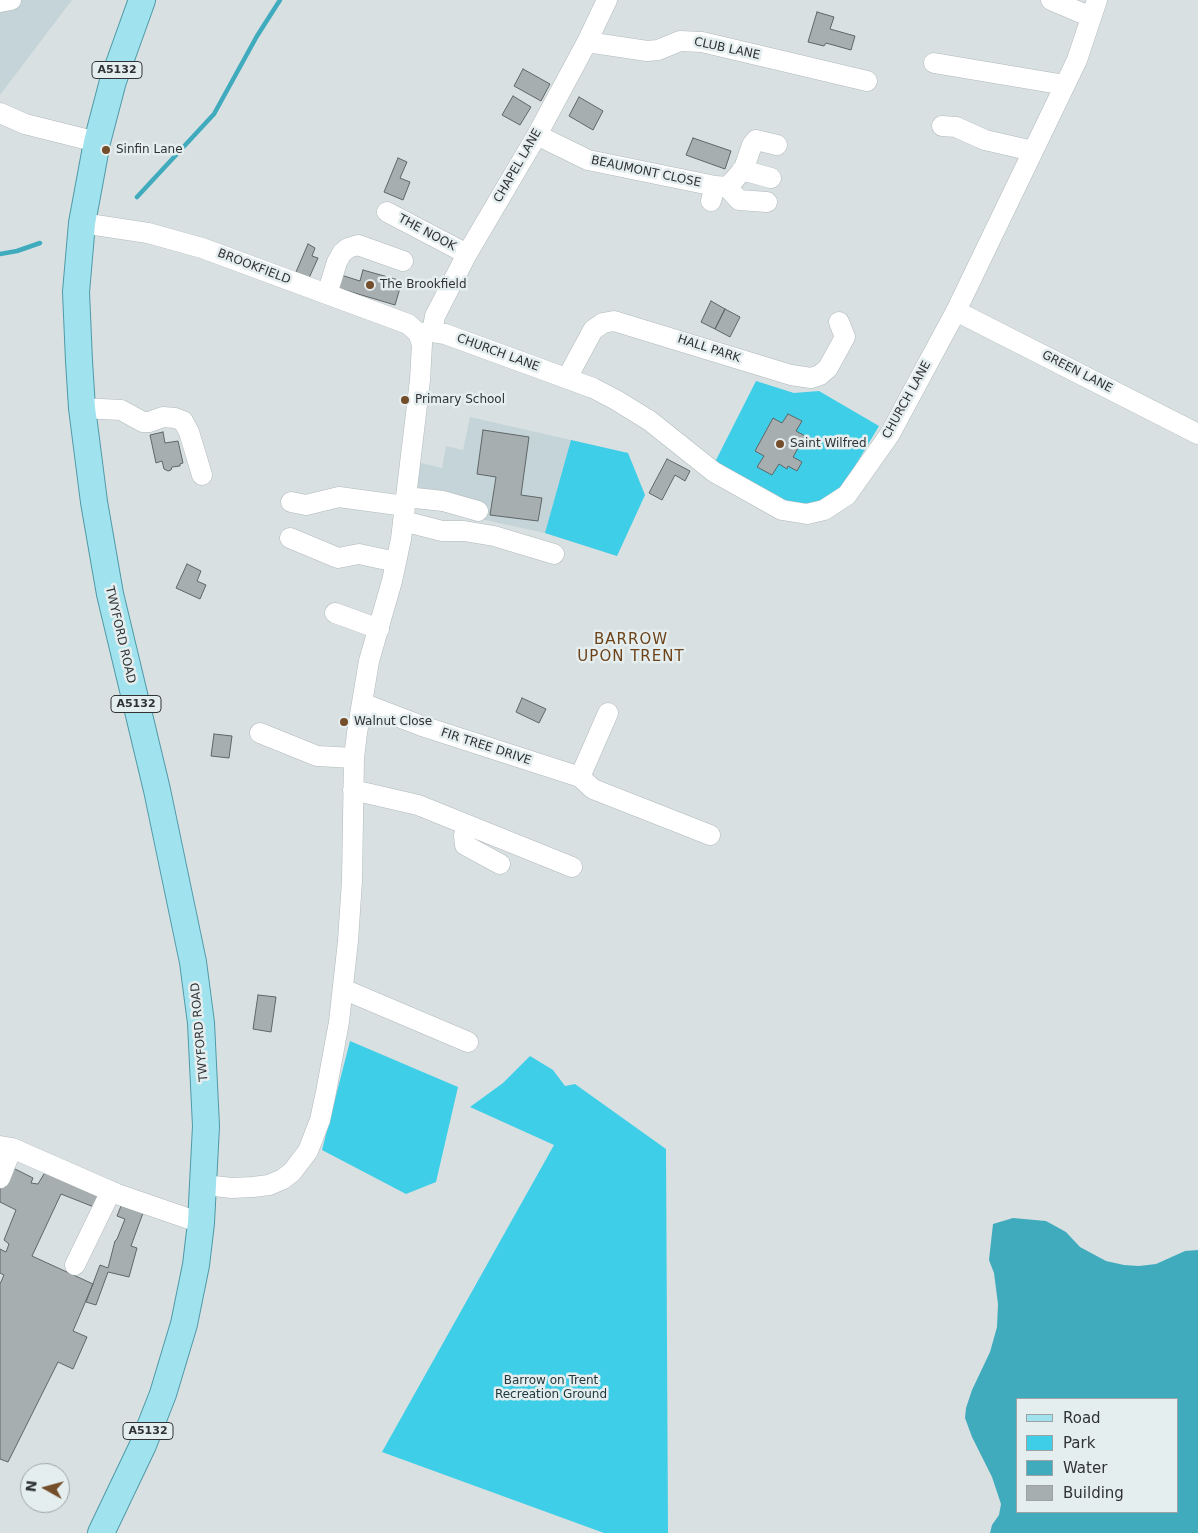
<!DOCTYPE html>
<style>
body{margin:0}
#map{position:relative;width:1198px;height:1533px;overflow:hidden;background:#d8e0e2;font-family:"DejaVu Sans",sans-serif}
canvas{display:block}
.legend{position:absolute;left:1016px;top:1398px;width:162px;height:115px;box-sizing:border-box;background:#e5eeef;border:1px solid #9da3a4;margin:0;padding:6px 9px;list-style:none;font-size:15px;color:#303334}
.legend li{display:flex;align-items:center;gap:10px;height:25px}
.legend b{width:25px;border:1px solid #9da3a4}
.north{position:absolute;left:20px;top:1463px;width:50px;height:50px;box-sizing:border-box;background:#e5eeef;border:1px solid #9da3a4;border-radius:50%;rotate:277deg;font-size:14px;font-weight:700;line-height:20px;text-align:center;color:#303334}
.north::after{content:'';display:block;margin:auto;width:18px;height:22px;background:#744d2a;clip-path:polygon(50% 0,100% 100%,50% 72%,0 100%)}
</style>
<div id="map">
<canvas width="1198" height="1533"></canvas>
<ul class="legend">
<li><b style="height:6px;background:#a0e3ef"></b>Road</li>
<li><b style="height:14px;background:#3fcee7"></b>Park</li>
<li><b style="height:14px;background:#41abbe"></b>Water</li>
<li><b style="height:14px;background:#a6aeaf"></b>Building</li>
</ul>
<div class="north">N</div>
</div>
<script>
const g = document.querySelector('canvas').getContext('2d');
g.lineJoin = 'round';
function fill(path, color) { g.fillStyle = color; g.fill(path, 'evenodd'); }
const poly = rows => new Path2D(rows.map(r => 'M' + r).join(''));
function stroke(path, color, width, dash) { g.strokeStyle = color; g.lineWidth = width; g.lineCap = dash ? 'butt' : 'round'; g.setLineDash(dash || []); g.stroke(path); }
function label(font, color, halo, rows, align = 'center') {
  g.font = font + ' "DejaVu Sans",sans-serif'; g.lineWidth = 5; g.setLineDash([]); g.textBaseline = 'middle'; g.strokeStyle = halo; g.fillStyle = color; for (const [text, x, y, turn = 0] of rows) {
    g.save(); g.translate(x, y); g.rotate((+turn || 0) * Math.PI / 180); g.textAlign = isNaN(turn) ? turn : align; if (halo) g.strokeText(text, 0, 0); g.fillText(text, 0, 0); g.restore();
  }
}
fill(poly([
 [0,0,72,0,0,95],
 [470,417,628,453,645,495,617,556,545,533,411,504,417,462,442,468,446,446,463,450]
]), '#c4d4d8');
fill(poly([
 [756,381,794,393,819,391,879,426,840,491,817,505,780,503,715,462],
 [571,440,628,453,645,495,617,556,545,533],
 [350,1041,458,1087,436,1182,406,1194,322,1150],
 [530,1056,553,1070,565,1086,575,1084,666,1149,668,1533,604,1533,382,1452,554,1145,470,1107,503,1083]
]), '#3fcee7');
fill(poly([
 [1013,1218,1046,1221,1066,1232,1080,1247,1106,1261,1124,1265,1139,1266,1156,1264,1185,1251,1198,1250,1198,1533,990,1533,992,1525,999,1515,1001,1504,992,1477,972,1437,965,1418,966,1408,972,1390,990,1352,997,1327,998,1304,994,1273,989,1260,993,1224],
 [1017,1399,1177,1399,1177,1512,1017,1512]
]), '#41abbe');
stroke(poly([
 [137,197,214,114,257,36,280,0],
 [0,254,17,251,40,243]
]), '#41abbe', 4.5);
const building = poly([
 [817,12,834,17,830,29,855,36,851,50,826,43,824,46,808,42,817,12],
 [523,69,550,84,541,101,514,86,523,69],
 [513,96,531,107,520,125,502,115,513,96],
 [579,97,603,111,593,130,569,116,579,97],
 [693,138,731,151,725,169,686,155,693,138],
 [398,158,407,162,400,178,410,182,403,200,384,192,398,158],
 [308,244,315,248,312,256,318,258,309,278,296,272,308,244],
 [363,270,402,281,395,305,338,288,341,275,360,281,363,270],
 [711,301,725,309,715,329,701,322,711,301],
 [725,309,740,317,730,337,715,329,725,309],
 [788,414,802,421,796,431,805,436,793,457,802,462,797,471,788,466,787,469,779,464,772,475,757,467,764,456,755,451,773,418,782,423,788,414],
 [483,430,529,437,521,495,542,498,538,521,490,515,496,477,477,474,483,430],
 [163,432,165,443,178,441,183,463,180,464,180,466,172,467,171,470,168,471,164,469,162,461,156,463,150,435,163,432],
 [667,459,690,471,685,481,675,475,662,500,649,493,667,459],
 [187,564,201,571,197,581,206,585,200,599,176,588,187,564],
 [522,698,546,709,539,723,516,712,522,698],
 [214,734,232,736,229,758,211,756,214,734],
 [258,995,276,997,271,1032,253,1029,258,995],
 [9,1166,33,1178,31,1183,38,1184,47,1169,100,1195,94,1207,61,1194,32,1256,93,1284,73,1331,87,1337,73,1369,58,1362,8,1462,0,1459,0,1284,4,1275,0,1273,0,1249,6,1252,9,1244,4,1240,16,1210,0,1202,0,1183,9,1166],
 [121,1206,143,1213,131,1246,137,1248,129,1277,108,1272,96,1305,86,1302,100,1265,108,1268,115,1241,117,1239,125,1219,117,1216,121,1206]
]);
fill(building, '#a6aeaf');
stroke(building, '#5f6668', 1);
const minor = poly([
 [1051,0,1091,17],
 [0,2,11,0],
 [587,42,647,51,658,50,680,41,702,42,867,81],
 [934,63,1065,85],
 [0,113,25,124,97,142],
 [942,126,956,127,985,140,1033,151],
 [537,135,588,160,715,186,711,201],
 [742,170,771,178],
 [715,186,727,187,735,179,744,168,752,145,756,140,777,145],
 [727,187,739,200,767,202],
 [387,212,467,254],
 [82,223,148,233,202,248,408,324,418,333,422,344,420,380,401,539,392,581,369,661,357,733,354,758,352,881,348,941,339,1022,326,1092,320,1120,308,1151,292,1172,283,1179,269,1185,253,1187,232,1188,204,1185],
 [327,294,337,262,342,253,348,248,358,245,403,261],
 [956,311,1198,434],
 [432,332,435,316,467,254,537,135,587,42,607,0],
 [418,333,432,332,445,334,593,388,616,400,650,421,714,472,782,510,807,514,824,510,847,495,890,434,956,311,1077,60,1097,0],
 [567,378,593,330,603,323,614,321,791,375,811,378,820,375,828,368,845,337,839,322],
 [82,408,121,410,143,422,149,422,163,417,175,418,183,421,189,432,202,475],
 [406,497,443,501,478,511],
 [291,502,306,505,339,497,405,506],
 [403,521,442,531,464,531,494,536,554,554],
 [290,538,338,558,359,554,396,562],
 [335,613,379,629],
 [362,703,422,726,580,777,608,713],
 [260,733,317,756,354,758],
 [580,777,593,789,710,835],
 [353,790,418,805,572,867],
 [467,825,464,836,465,845,500,864],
 [343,989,468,1042],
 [0,1146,12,1148,117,1194,201,1223],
 [0,1178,12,1148],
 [75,1265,111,1191]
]);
const major = poly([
 [101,1533,143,1445,163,1394,184,1324,196,1265,201,1223,206,1126,201,1023,193,962,157,790,110,594,94,502,82,408,79,361,76,292,82,223,97,142,113,81,142,0]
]);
stroke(minor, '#b1b9bb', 21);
stroke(major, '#4f99a7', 28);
stroke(minor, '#fff', 20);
stroke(major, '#a0e3ef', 26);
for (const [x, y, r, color] of [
 [106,150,5,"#744d2a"],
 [370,285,5,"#744d2a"],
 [405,400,5,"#744d2a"],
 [780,444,5,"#744d2a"],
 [344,722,5,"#744d2a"]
]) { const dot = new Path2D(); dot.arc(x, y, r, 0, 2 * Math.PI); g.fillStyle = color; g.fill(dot); stroke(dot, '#e5eeef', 2); }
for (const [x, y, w] of [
 [117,70,50],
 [136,704,50],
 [148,1431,50]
]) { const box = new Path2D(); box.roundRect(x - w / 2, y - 8.5, w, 17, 4); g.fillStyle = '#e5eeef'; g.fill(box); stroke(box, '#303334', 1); }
label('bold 11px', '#303334', null, [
 ["A5132",117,70],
 ["A5132",136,704],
 ["A5132",148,1431]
]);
label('12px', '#303334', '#e5eeef', [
 ["CLUB LANE",727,49,12],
 ["CHAPEL LANE",518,166,-60],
 ["BEAUMONT CLOSE",646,172,12],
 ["THE NOOK",427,233,28],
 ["BROOKFIELD",254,267,21],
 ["HALL PARK",709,349,18],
 ["CHURCH LANE",498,353,20],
 ["GREEN LANE",1077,372,27],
 ["CHURCH LANE",907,400,-61],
 ["TWYFORD ROAD",120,635,77],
 ["FIR TREE DRIVE",486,747,18],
 ["TWYFORD ROAD",200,1032,-95]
]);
label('12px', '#303334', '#e5eeef', [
 ["Sinfin Lane",116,150],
 ["The Brookfield",380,285],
 ["Primary School",415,400],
 ["Saint Wilfred",790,444],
 ["Walnut Close",354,722]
], 'left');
label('12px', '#21393e', '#e5eeef', [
 ["Barrow on Trent",551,1381],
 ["Recreation Ground",551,1395]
]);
g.letterSpacing = '1px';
label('15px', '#6d431a', '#e5eeef', [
 ["BARROW",631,640],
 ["UPON TRENT",631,657]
]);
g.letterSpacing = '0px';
</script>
